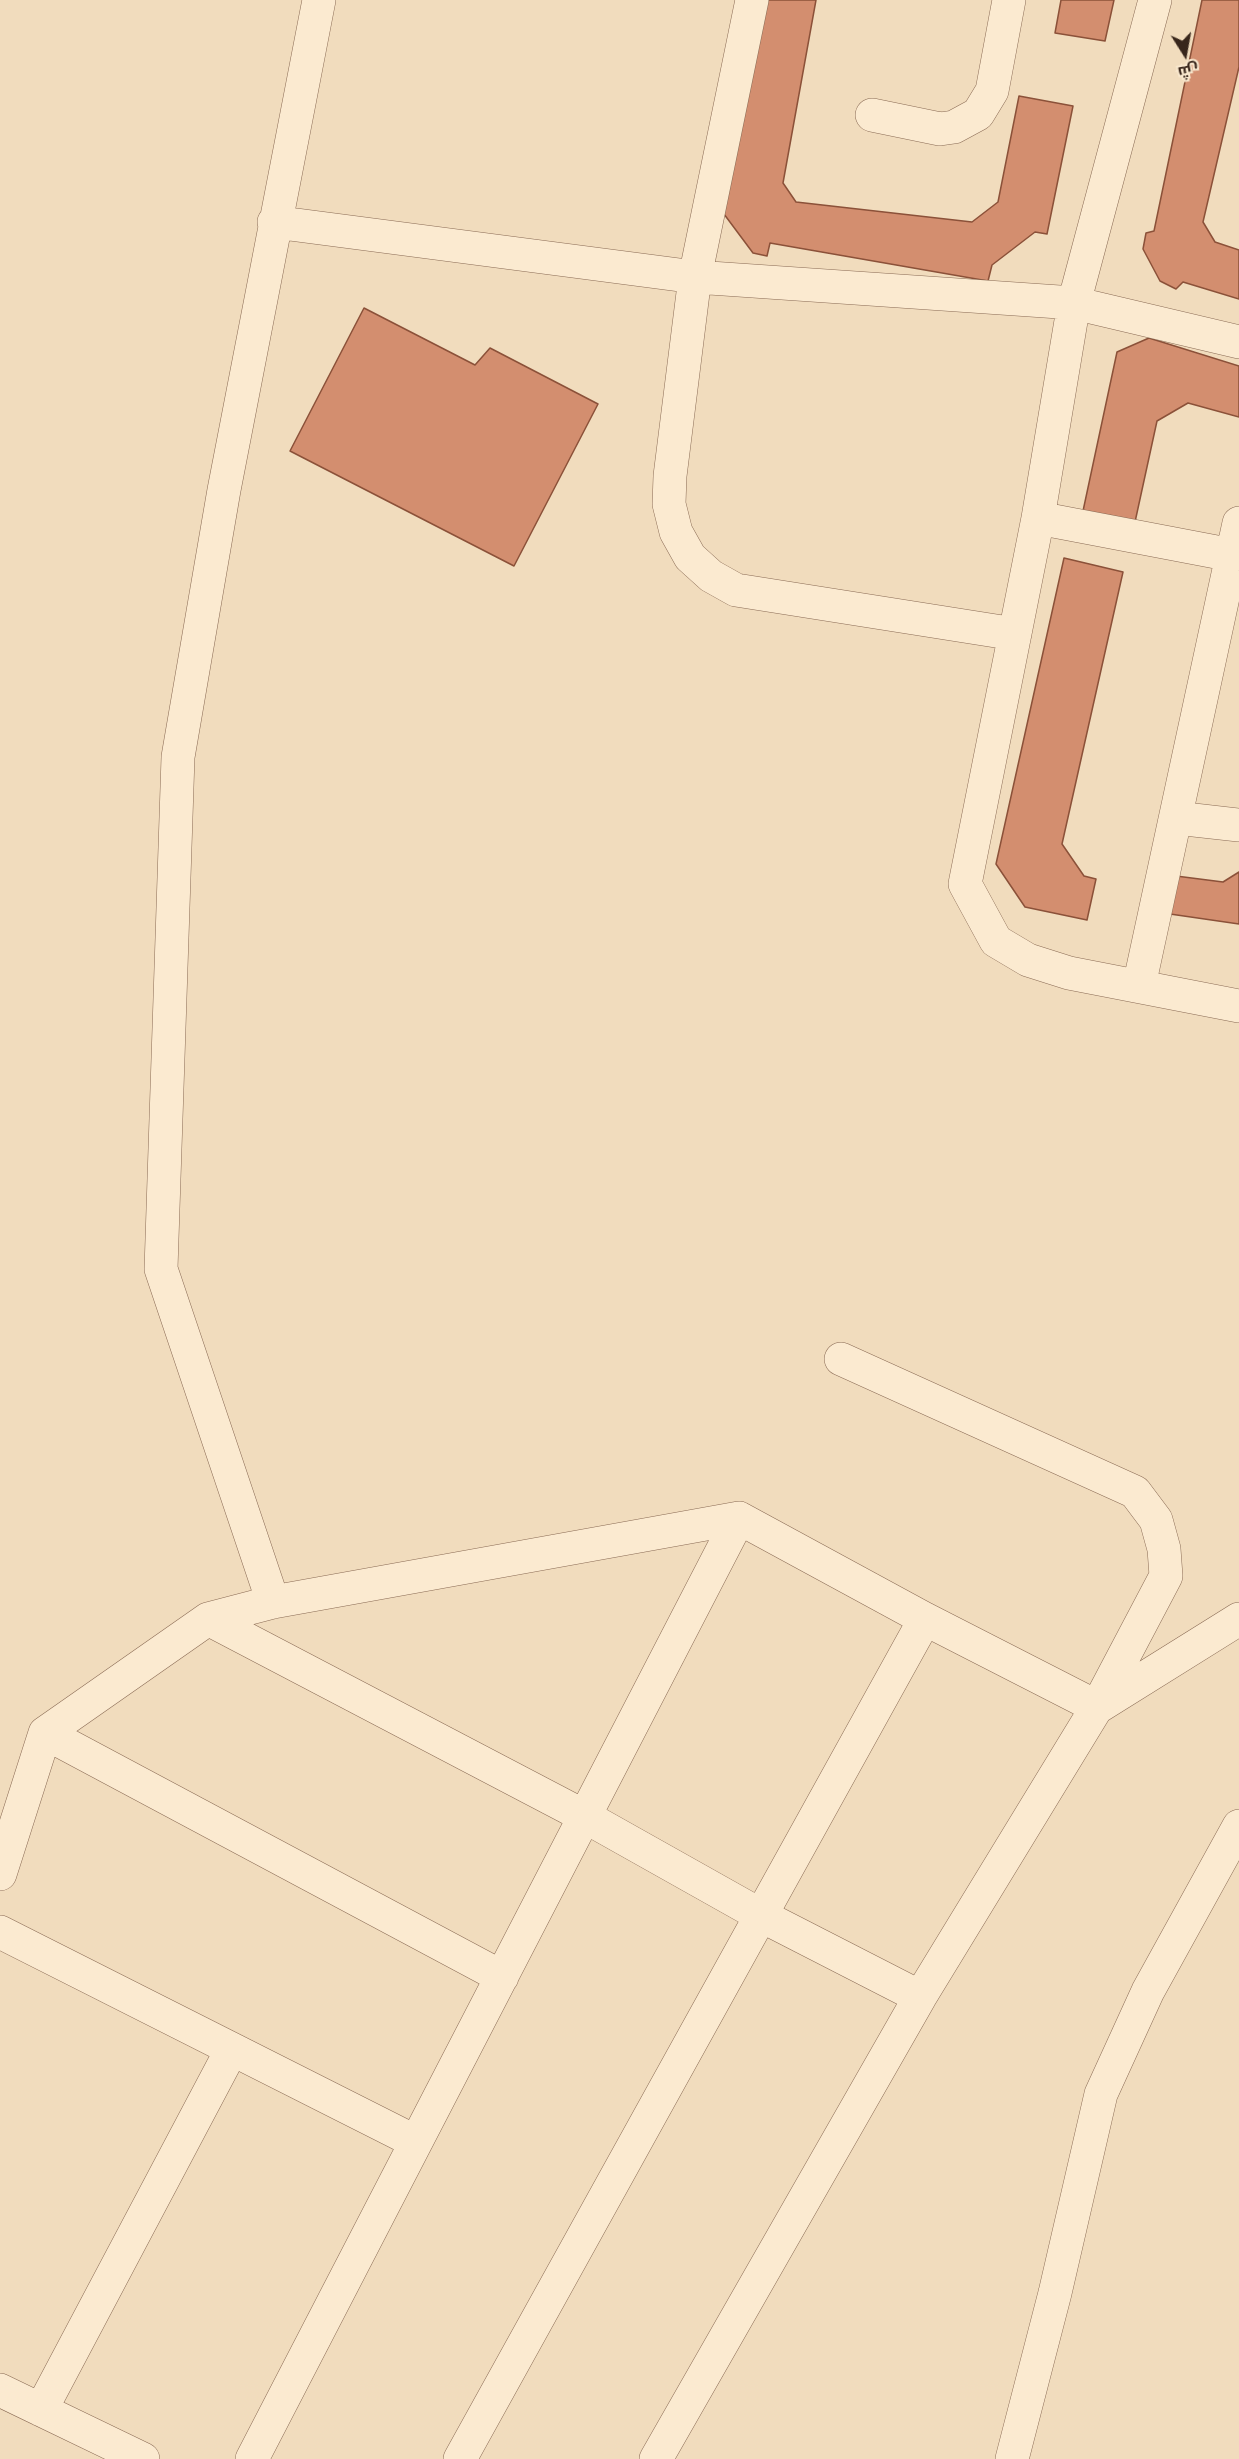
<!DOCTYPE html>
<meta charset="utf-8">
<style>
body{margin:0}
#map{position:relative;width:1239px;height:2459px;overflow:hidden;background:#f1dcbd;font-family:"IBM Plex Serif",Cairo,serif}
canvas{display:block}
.north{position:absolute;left:1155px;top:24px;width:60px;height:60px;-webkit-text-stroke:4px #f8e7cd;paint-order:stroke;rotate:169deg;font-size:16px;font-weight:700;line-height:24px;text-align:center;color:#38261b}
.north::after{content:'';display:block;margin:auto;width:21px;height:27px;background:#38261b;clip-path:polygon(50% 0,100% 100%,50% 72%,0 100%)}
</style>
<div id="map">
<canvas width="1239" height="2459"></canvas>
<div class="north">ش</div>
</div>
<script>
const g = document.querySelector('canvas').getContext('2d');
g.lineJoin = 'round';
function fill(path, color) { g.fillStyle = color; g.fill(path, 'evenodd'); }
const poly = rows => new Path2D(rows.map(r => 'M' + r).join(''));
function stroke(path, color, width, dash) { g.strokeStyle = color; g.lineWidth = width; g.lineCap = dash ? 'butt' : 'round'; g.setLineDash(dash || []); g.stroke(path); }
const building = poly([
 [760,0,816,0,783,183,796,202,972,222,998,202,1019,96,1073,106,1047,234,1035,232,992,265,988,281,770,243,767,256,753,253,718,206,760,0],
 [1061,0,1114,0,1105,41,1055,33,1061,0],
 [1202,0,1239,0,1239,67,1203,222,1215,242,1239,250,1239,299,1183,282,1176,289,1160,281,1143,249,1146,233,1154,231,1202,0],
 [364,308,475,365,490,348,598,404,514,566,290,451,364,308],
 [1149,338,1239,366,1239,417,1188,403,1157,421,1135,522,1083,511,1117,352,1149,338],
 [1064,558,1123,572,1062,844,1084,876,1096,879,1087,920,1025,907,996,864,1064,558],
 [1239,872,1239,924,1170,914,1176,876,1223,882,1239,872]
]);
fill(building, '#d38e6f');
stroke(building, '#8b5139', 1.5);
const minor = poly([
 [752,0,695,277,670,476,669,504,676,532,690,557,711,576,736,590,1015,634],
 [1155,0,1074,303,1038,518,965,884,996,941,1028,960,1069,973,1239,1006],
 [872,115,940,129,954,127,978,114,992,91,1009,0],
 [274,222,695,277,1074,303,1239,342],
 [1038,518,1232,555],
 [1176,818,1239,825],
 [1139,986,1239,523],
 [273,1602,161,1269,178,757,224,490,319,0],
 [208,1619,584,1816,762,1916,920,1997],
 [1098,1707,1239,1619],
 [45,1733,502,1977],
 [0,1874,45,1733,208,1619,273,1602,739,1518,925,1619,1097,1707],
 [0,1932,416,2142],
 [0,2390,143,2459],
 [41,2410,232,2049],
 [252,2459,739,1518],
 [460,2459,925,1619],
 [656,2459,920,1997,1097,1707,1166,1576,1164,1549,1156,1520,1135,1492,841,1359]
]);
const tertiary = poly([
 [1012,2459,1055,2293,1101,2094,1148,1991,1239,1826]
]);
stroke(minor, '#8a6b55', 34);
stroke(tertiary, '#8a6b55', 34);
stroke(minor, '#fbead0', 33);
stroke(tertiary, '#fbead0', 33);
</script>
